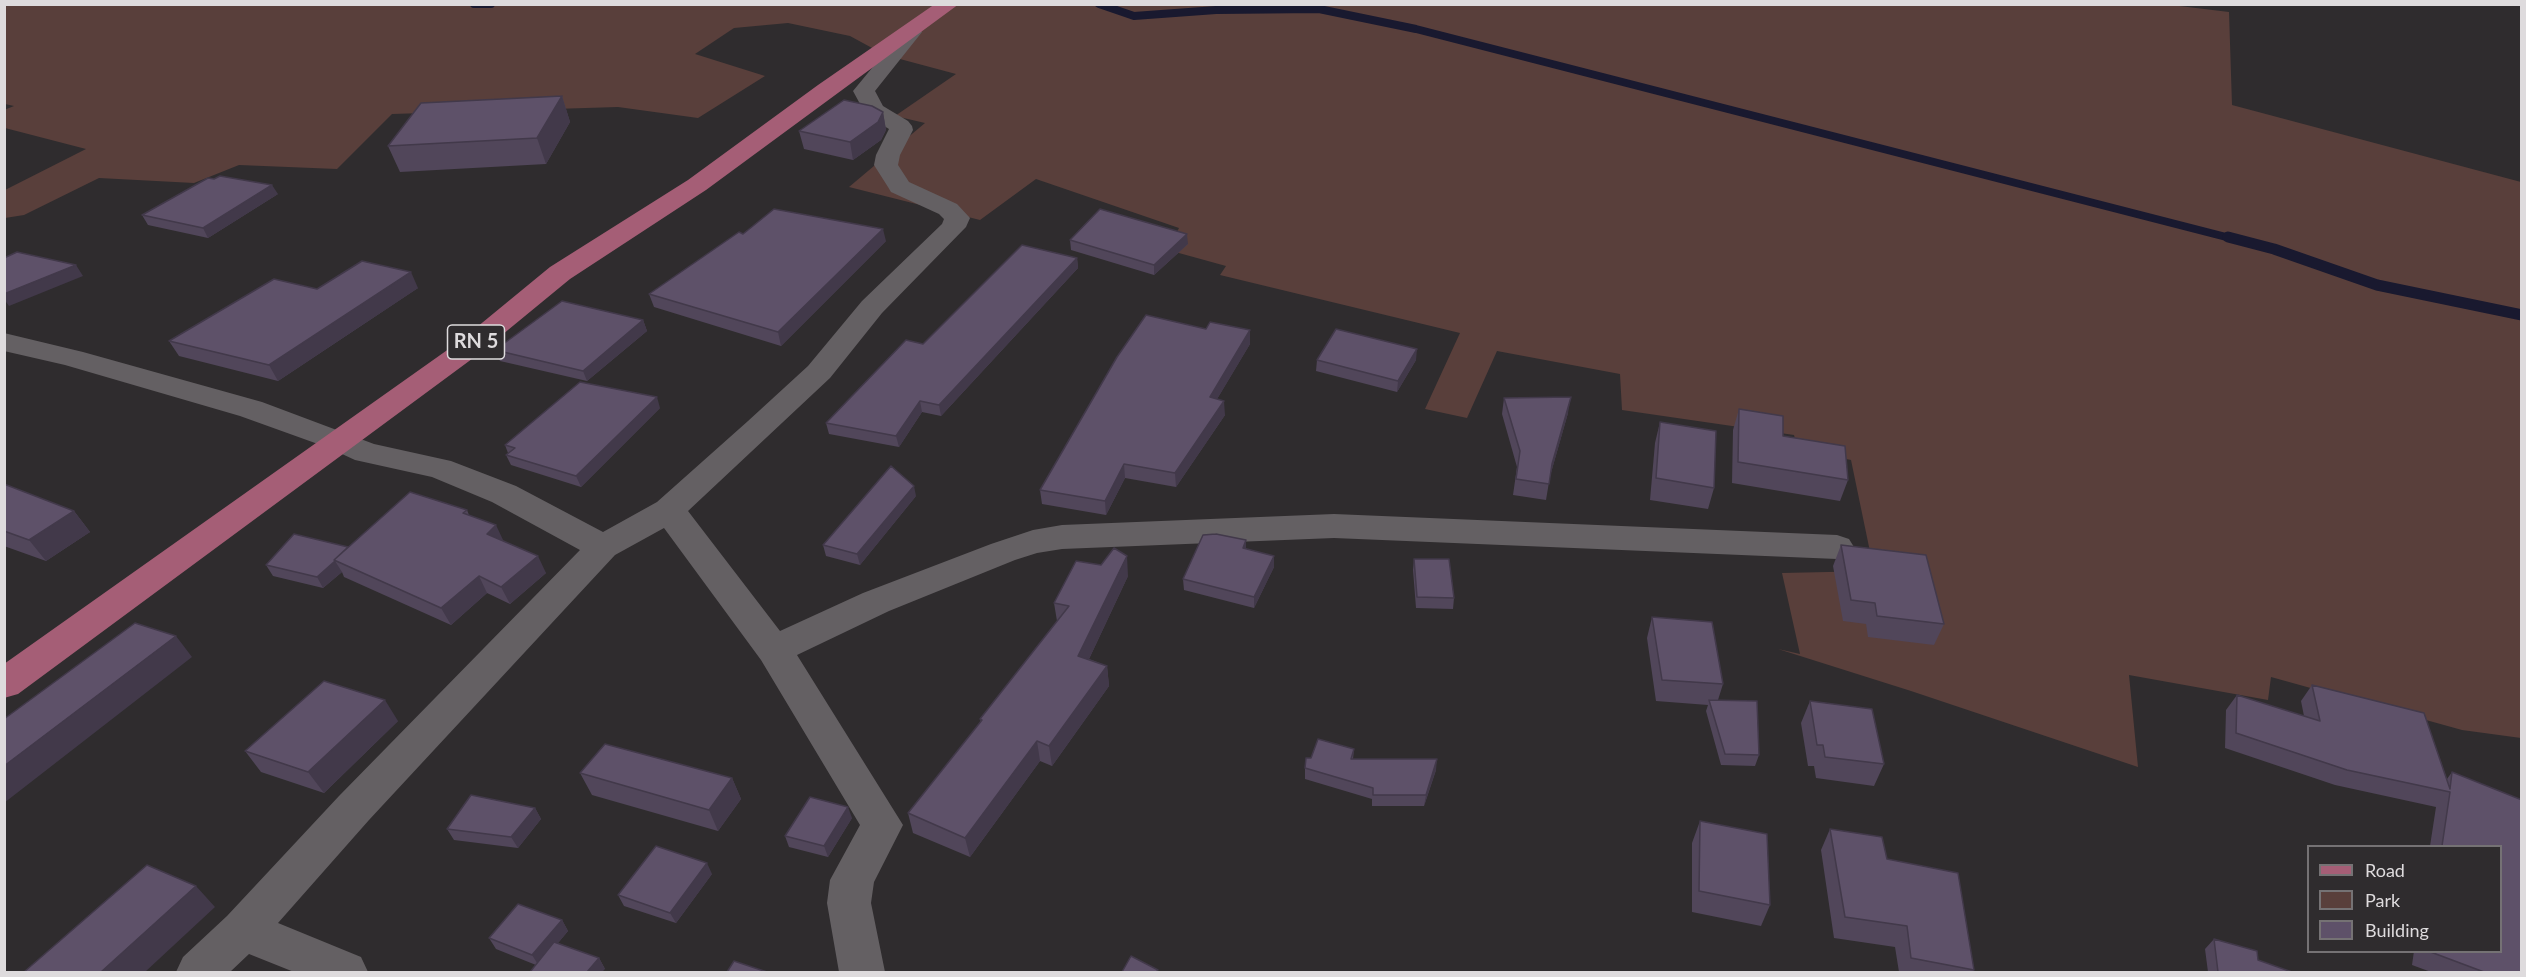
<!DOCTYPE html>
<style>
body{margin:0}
#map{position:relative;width:2526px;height:977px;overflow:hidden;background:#2f2c2e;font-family:Lato,sans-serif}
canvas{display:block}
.frame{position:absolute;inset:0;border:6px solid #dedbdd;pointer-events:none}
.legend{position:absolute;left:2307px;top:845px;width:195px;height:108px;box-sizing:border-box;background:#2f2c2e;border:2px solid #757274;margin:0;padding:8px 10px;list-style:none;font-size:18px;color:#dedbdd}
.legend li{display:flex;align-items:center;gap:12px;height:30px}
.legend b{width:30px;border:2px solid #757274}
</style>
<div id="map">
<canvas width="2526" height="977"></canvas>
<div class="frame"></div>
<ul class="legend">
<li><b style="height:8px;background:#a55e76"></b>Road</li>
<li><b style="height:16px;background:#593f3b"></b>Park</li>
<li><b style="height:16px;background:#5e5169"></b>Building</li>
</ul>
</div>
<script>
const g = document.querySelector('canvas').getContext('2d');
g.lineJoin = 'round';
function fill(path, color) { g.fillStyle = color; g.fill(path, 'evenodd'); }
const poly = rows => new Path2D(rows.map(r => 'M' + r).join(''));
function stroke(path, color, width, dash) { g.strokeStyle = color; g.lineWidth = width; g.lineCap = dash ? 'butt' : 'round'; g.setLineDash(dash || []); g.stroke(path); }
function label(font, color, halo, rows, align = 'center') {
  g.font = font + ' Lato,sans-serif'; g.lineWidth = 5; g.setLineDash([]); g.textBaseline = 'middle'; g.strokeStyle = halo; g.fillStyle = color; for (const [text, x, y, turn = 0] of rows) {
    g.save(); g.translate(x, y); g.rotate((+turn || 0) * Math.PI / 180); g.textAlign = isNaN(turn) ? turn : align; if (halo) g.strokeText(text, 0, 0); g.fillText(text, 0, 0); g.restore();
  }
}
fill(poly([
 [5,4,2163,4,2229,12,2232,105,2521,182,2521,738,2462,730,2271,677,2268,700,2129,675,2138,767,1911,691,1778,649,1800,654,1782,573,1874,571,1851,460,1798,449,1794,435,1622,410,1620,374,1497,351,1467,418,1425,409,1460,333,1220,275,1226,266,1168,250,1179,228,1036,179,980,220,849,187,925,123,895,116,956,74,885,55,850,36,788,23,734,28,695,54,765,76,698,118,618,107,392,114,337,169,239,165,194,183,99,178,24,215,5,218,5,190,86,149,5,128,4,110,14,106,5,104]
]), '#593f3b');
stroke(poly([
 [474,4,491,4],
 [1099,4,1134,16,1216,10,1319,9,1416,29,2234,239]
]), '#19192f', 8);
stroke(poly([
 [2228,237,2274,249,2377,285,2522,315]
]), '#19192f', 11);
fill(poly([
 [912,26,919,28,922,32,875,91,883,106,908,121,912,126,913,130,900,155,898,165,909,182,957,204,970,218,966,227,882,313,830,378,688,511,780,631,863,593,991,544,1033,530,1062,525,1334,514,1837,535,1849,539,1854,547,1849,555,1837,559,1334,538,1062,549,1037,553,1015,560,889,611,797,655,903,825,874,882,871,903,885,972,839,972,827,903,830,880,860,825,761,660,664,528,615,555,369,820,278,923,361,957,368,972,294,972,249,954,230,972,176,972,183,957,227,916,339,796,580,550,492,502,432,477,355,460,329,448,240,416,65,365,4,351,4,333,83,352,262,402,374,444,451,461,516,486,603,532,657,502,748,421,808,366,862,301,942,224,944,219,939,214,891,192,888,187,874,165,876,155,889,129,866,115,853,91,905,28,912,26]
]), '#646063');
fill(poly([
 [935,4,959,4,706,190,570,279,480,353,18,694,4,698,4,664,460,341,550,267,688,180,818,85,935,4]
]), '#a55e76');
fill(poly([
 [562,96,570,122,546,164,400,172,388,146],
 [883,112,886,130,881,140,853,160,804,149,799,131],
 [278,194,208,238,148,225,142,215],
 [1070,240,1188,244,1154,275,1071,250],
 [886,241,781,346,654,307,649,294],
 [1077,258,1078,268,941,416,922,412,899,447,829,434,826,423,923,344],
 [418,288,278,381,179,356,169,341,317,289],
 [643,320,647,331,587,381,500,361,495,350],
 [1206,329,1250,330,1250,344,1217,399,1225,415,1176,487,1125,478,1106,515,1042,504,1040,490],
 [1317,360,1416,360,1397,392,1316,371],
 [1504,398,1568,413,1550,476,1546,500,1513,495,1517,467,1502,414],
 [660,408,581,487,511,465,506,455,508,453,505,445],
 [1739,409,1783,436,1848,480,1840,501,1732,483,1733,430],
 [1660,422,1714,488,1708,509,1650,500,1655,443],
 [4,484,74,511,90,532,46,561,4,546],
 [916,496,860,565,826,556,823,545],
 [467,510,469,515,546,573,510,604,487,593,451,625,344,577,342,572,323,588,273,576,266,565,348,547],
 [1246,540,1246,549,1274,567,1254,608,1184,590,1183,579],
 [1841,545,1944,624,1934,645,1868,637,1866,624,1843,621,1833,566],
 [1414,559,1454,598,1453,609,1416,608,1413,570],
 [1128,576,1089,659,1107,666,1109,686,1052,766,1040,761,970,857,913,833,908,813,981,722,980,719,1057,621,1054,603],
 [1652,617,1723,684,1718,700,1759,755,1755,766,1721,765,1706,711,1708,705,1656,701,1647,638],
 [2312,685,2424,713,2447,779,2452,772,2522,800,2522,972,2431,972,2412,965,2414,951,2500,951,2500,846,2430,846,2436,807,2335,785,2225,748,2226,710,2237,695,2304,716,2301,701],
 [1810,701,1884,764,1874,786,1816,778,1814,766,1808,766,1801,723],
 [398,721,324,793,261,772,245,751],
 [1354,749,1353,759,1436,770,1424,806,1372,806,1372,799,1305,779,1305,768,1311,758],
 [580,773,732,778,741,799,718,831,592,795],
 [535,808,541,819,518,848,454,840,447,829],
 [852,818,828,857,789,847,785,836],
 [1700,821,1770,905,1761,926,1692,912,1692,843],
 [1830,829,1887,859,1974,970,1973,972,1899,972,1895,947,1834,938,1821,850],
 [712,874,676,923,624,906,618,895],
 [562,920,568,931,558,943,599,958,605,969,536,965,496,949,489,938],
 [2214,939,2258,960,2292,972,2208,972,2205,949]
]), '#51465a');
fill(poly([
 [562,96,570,122,546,164,537,138],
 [883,112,886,130,881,140,853,160,850,142],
 [272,185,278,194,208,238,203,228],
 [883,229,886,241,781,346,778,332],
 [1187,234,1188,244,1154,275,1154,265],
 [1077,258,1078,268,941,416,939,405],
 [76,265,83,276,9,306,4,299,4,294],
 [411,272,418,288,278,381,269,365],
 [643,320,647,331,587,381,583,371],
 [1250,330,1250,344,1210,411,1210,397],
 [1417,349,1416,360,1397,392,1398,381],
 [657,397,660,408,581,487,576,476],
 [1571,397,1568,413,1549,480,1552,464],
 [920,401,922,412,899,447,896,436],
 [1224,401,1225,415,1176,487,1175,473],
 [1124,464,1125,478,1106,515,1105,501],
 [914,486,916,496,860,565,857,554],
 [74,511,90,532,46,561,29,540],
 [496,525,504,542,487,534],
 [1246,540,1246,551,1243,548],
 [538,556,546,573,510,604,501,587],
 [1127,556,1128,576,1081,676,1078,656],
 [1274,556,1274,567,1254,608,1254,597],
 [335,561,342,572,323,588,317,577],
 [479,576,487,593,451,625,441,608],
 [176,636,192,657,4,803,4,766],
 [1107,666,1109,686,1052,766,1049,746],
 [385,700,398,721,324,793,308,772],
 [1037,741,1040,761,970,857,965,838],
 [1437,759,1436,770,1424,806,1426,795],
 [732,778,741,799,718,831,709,810],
 [848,807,852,818,828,857,824,846],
 [535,808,541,819,518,848,511,837],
 [707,863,712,874,676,923,670,913],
 [196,886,215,907,145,972,101,972],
 [562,920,568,931,539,966,532,955],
 [599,958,605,969,602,972,587,972]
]), '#42394a');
const building = poly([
 [562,96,537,138,388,146,421,103,562,96],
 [844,100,872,106,883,112,878,122,850,142,799,131,844,100],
 [220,176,272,185,203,228,142,215,208,178,214,179,220,176],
 [774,209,883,229,778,332,649,294,739,232,743,234,774,209],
 [1100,209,1187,234,1154,265,1070,240,1100,209],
 [1022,245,1077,258,939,405,920,401,896,436,826,423,906,340,923,344,1022,245],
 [17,252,76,265,4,294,4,258,17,252],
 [362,261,411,272,269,365,169,341,274,279,317,289,362,261],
 [562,301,643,320,583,371,495,350,562,301],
 [1146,315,1206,329,1210,322,1250,330,1210,397,1224,401,1175,473,1124,464,1105,501,1040,490,1117,357,1146,315],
 [1336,329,1417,349,1398,381,1317,360,1336,329],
 [580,382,657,397,576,476,506,455,515,448,505,445,580,382],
 [1571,397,1552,464,1549,484,1516,479,1520,451,1504,398,1571,397],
 [1739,409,1783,416,1783,436,1845,446,1848,480,1738,462,1739,409],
 [1660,422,1716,431,1714,488,1656,478,1660,422],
 [891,466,914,486,857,554,823,545,891,466],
 [4,484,74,511,29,540,4,531,4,484],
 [410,492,467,510,463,513,496,525,487,534,538,556,501,587,479,576,441,608,334,560,410,492],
 [294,534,348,547,334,560,335,561,317,577,266,565,294,534],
 [1216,534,1246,540,1243,548,1274,556,1254,597,1183,579,1203,535,1216,534],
 [1841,545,1926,555,1944,624,1877,616,1875,603,1851,600,1841,545],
 [1114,548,1127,556,1078,656,1107,666,1049,746,1037,741,965,838,908,813,982,720,980,719,1069,606,1054,603,1076,561,1101,565,1114,548],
 [1414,559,1449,559,1454,598,1417,597,1414,559],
 [1652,617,1712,622,1723,684,1662,680,1652,617],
 [135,623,176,636,4,766,4,719,135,623],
 [324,681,385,700,308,772,245,751,324,681],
 [2312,685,2424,713,2450,789,2452,772,2522,800,2522,972,2484,972,2428,951,2500,951,2500,846,2442,846,2450,792,2347,770,2236,733,2237,695,2320,721,2312,685],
 [1709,700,1757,701,1759,755,1725,754,1709,700],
 [1810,701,1872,709,1884,764,1825,757,1823,745,1817,745,1810,701],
 [1318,739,1354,749,1351,759,1437,759,1426,795,1373,795,1373,788,1305,768,1306,758,1311,758,1318,739],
 [605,744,732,778,709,810,580,773,605,744],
 [471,795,535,808,511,837,447,829,471,795],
 [810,797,848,807,824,846,785,836,810,797],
 [1700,821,1767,834,1770,905,1699,891,1700,821],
 [1830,829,1882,837,1887,859,1958,873,1974,970,1911,958,1907,926,1845,917,1830,829],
 [656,846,707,863,670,913,618,895,656,846],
 [147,865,196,886,101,972,24,972,147,865],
 [518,904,562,920,532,955,489,938,518,904],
 [2214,939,2257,951,2258,960,2292,972,2218,972,2214,939],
 [554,942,599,958,587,972,530,972,554,942],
 [1131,956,1158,970,1156,972,1122,972,1131,956],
 [734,961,767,972,727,972,734,961]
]);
fill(building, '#5e5169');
stroke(building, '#42394a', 1.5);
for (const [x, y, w] of [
 [476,342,57]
]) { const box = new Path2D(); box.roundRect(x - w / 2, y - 17, w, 34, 4.5); g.fillStyle = '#2f2c2e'; g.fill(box); stroke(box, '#dedbdd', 1.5); }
label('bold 20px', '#dedbdd', null, [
 ["RN 5",476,342]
]);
</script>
